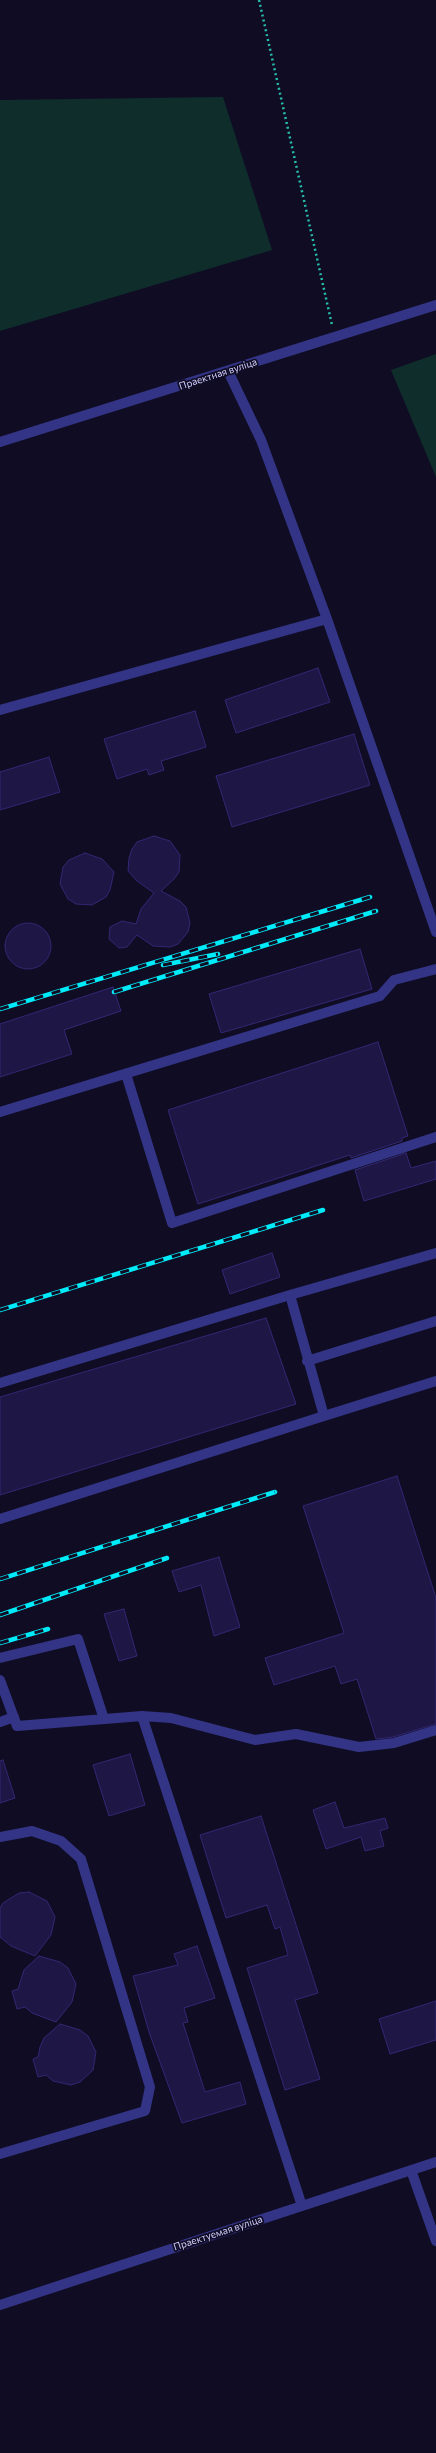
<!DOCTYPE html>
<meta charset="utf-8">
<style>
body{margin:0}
canvas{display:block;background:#0f0c23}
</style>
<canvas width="436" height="2453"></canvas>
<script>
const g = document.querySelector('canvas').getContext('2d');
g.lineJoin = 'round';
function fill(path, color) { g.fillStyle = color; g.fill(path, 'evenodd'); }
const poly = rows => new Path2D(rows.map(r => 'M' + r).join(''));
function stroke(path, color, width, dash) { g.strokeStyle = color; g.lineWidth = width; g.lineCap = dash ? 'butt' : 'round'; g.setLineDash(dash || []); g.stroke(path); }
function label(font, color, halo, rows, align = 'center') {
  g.font = font + ' Commissioner,sans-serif'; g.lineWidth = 3.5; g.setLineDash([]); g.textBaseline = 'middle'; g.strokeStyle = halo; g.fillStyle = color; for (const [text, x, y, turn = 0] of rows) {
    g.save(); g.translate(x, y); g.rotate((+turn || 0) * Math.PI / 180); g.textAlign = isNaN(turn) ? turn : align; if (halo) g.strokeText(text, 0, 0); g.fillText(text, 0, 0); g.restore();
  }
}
fill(poly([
 [223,97,272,250,0,331,0,100],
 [436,354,436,477,391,370]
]), '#0e2d2b');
const building = poly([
 [318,668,330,702,236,733,225,700,318,668],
 [195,711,206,747,161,761,164,770,149,775,147,769,117,779,104,739,195,711],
 [354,734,370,785,232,827,216,776,354,734],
 [49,757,60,792,0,810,0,772,49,757],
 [154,836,170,841,180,855,179,872,174,879,161,891,180,901,186,907,190,923,188,932,178,944,170,947,153,946,137,935,127,947,119,948,109,939,110,927,122,921,136,924,141,909,154,893,137,881,128,871,129,858,132,849,137,842,154,836],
 [85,853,102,859,114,872,110,890,106,897,92,905,76,904,68,899,60,884,63,867,69,860,85,853],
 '5 946a23 23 0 1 1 46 0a23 23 0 1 1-46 0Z',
 [360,949,372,989,221,1033,209,994,360,949],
 [113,987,121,1011,64,1030,72,1054,0,1077,0,1024,113,987],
 [378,1042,408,1136,402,1138,402,1141,351,1158,350,1155,198,1204,168,1110,378,1042],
 [406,1153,411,1168,436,1161,436,1179,364,1201,355,1170,406,1153],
 [272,1253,280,1277,230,1294,222,1270,272,1253],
 [266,1318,296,1404,0,1495,0,1397,266,1318],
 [397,1476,436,1598,436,1724,393,1737,376,1739,357,1679,341,1684,335,1666,274,1685,265,1658,344,1633,303,1506,397,1476],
 [219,1557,240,1627,214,1636,201,1585,179,1592,172,1571,219,1557],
 [124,1609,137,1656,119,1661,104,1614,124,1609],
 [130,1754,145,1805,109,1816,93,1765,130,1754],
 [3,1760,15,1798,0,1803,0,1761,3,1760],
 [335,1802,344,1828,385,1818,388,1828,380,1831,384,1846,365,1851,361,1837,326,1849,313,1810,335,1802],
 [261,1816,318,1993,295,2000,320,2079,285,2090,247,1968,288,1955,280,1927,275,1929,267,1905,226,1918,200,1835,261,1816],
 [29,1892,47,1901,55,1917,51,1935,35,1956,11,1946,0,1937,0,1908,3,1903,19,1893,29,1892],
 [197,1946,215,1998,184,2008,188,2022,183,2023,205,2092,240,2082,246,2104,182,2123,149,2032,133,1976,178,1965,174,1954,197,1946],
 [39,1956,60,1962,68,1968,76,1984,72,2002,56,2022,32,2013,25,2007,17,2009,12,1991,18,1989,24,1970,39,1956],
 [436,2001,436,2040,390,2054,379,2019,436,2001],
 [60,2024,80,2030,88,2036,96,2052,93,2070,80,2082,71,2085,53,2081,46,2075,38,2077,33,2059,38,2057,40,2047,44,2038,60,2024]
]);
fill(building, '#1e1745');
stroke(building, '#322773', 1);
stroke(poly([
 [259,0,332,325]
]), '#25bcab', 2.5, [2, 3]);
stroke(poly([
 [228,371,261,440,327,619,436,932],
 [0,442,436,305],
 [0,710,327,619],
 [126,1074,172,1223,436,1137],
 [0,1112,380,996,394,980,436,969],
 [436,1253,290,1295,324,1416,436,1381],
 [307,1361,436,1321],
 [0,1383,290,1295],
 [0,1519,324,1416],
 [0,1658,78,1639,104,1719],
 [0,1680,17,1726,142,1716],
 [0,1722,14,1717],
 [0,1837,32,1831,61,1841,81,1859,150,2087,145,2111,0,2154],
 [411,2170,436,2241],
 [302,2206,142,1716,171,1718,255,1740,296,1734,359,1747,394,1743,436,1730],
 [0,2305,436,2162]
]), '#333485', 10);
const rail = poly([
 [163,965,218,954],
 [114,992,376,911],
 [0,1009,370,897],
 [0,1310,323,1210],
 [0,1579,275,1492],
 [0,1615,167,1558],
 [0,1643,48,1629]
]);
stroke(rail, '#00ebf9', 4.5);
stroke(rail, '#0f0c23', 3, [9]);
label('10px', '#d1ceff', '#0f0c23', [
 ["Праектная вуліца",218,374,-18],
 ["Праектуемая вуліца",218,2233,-18]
]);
</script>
